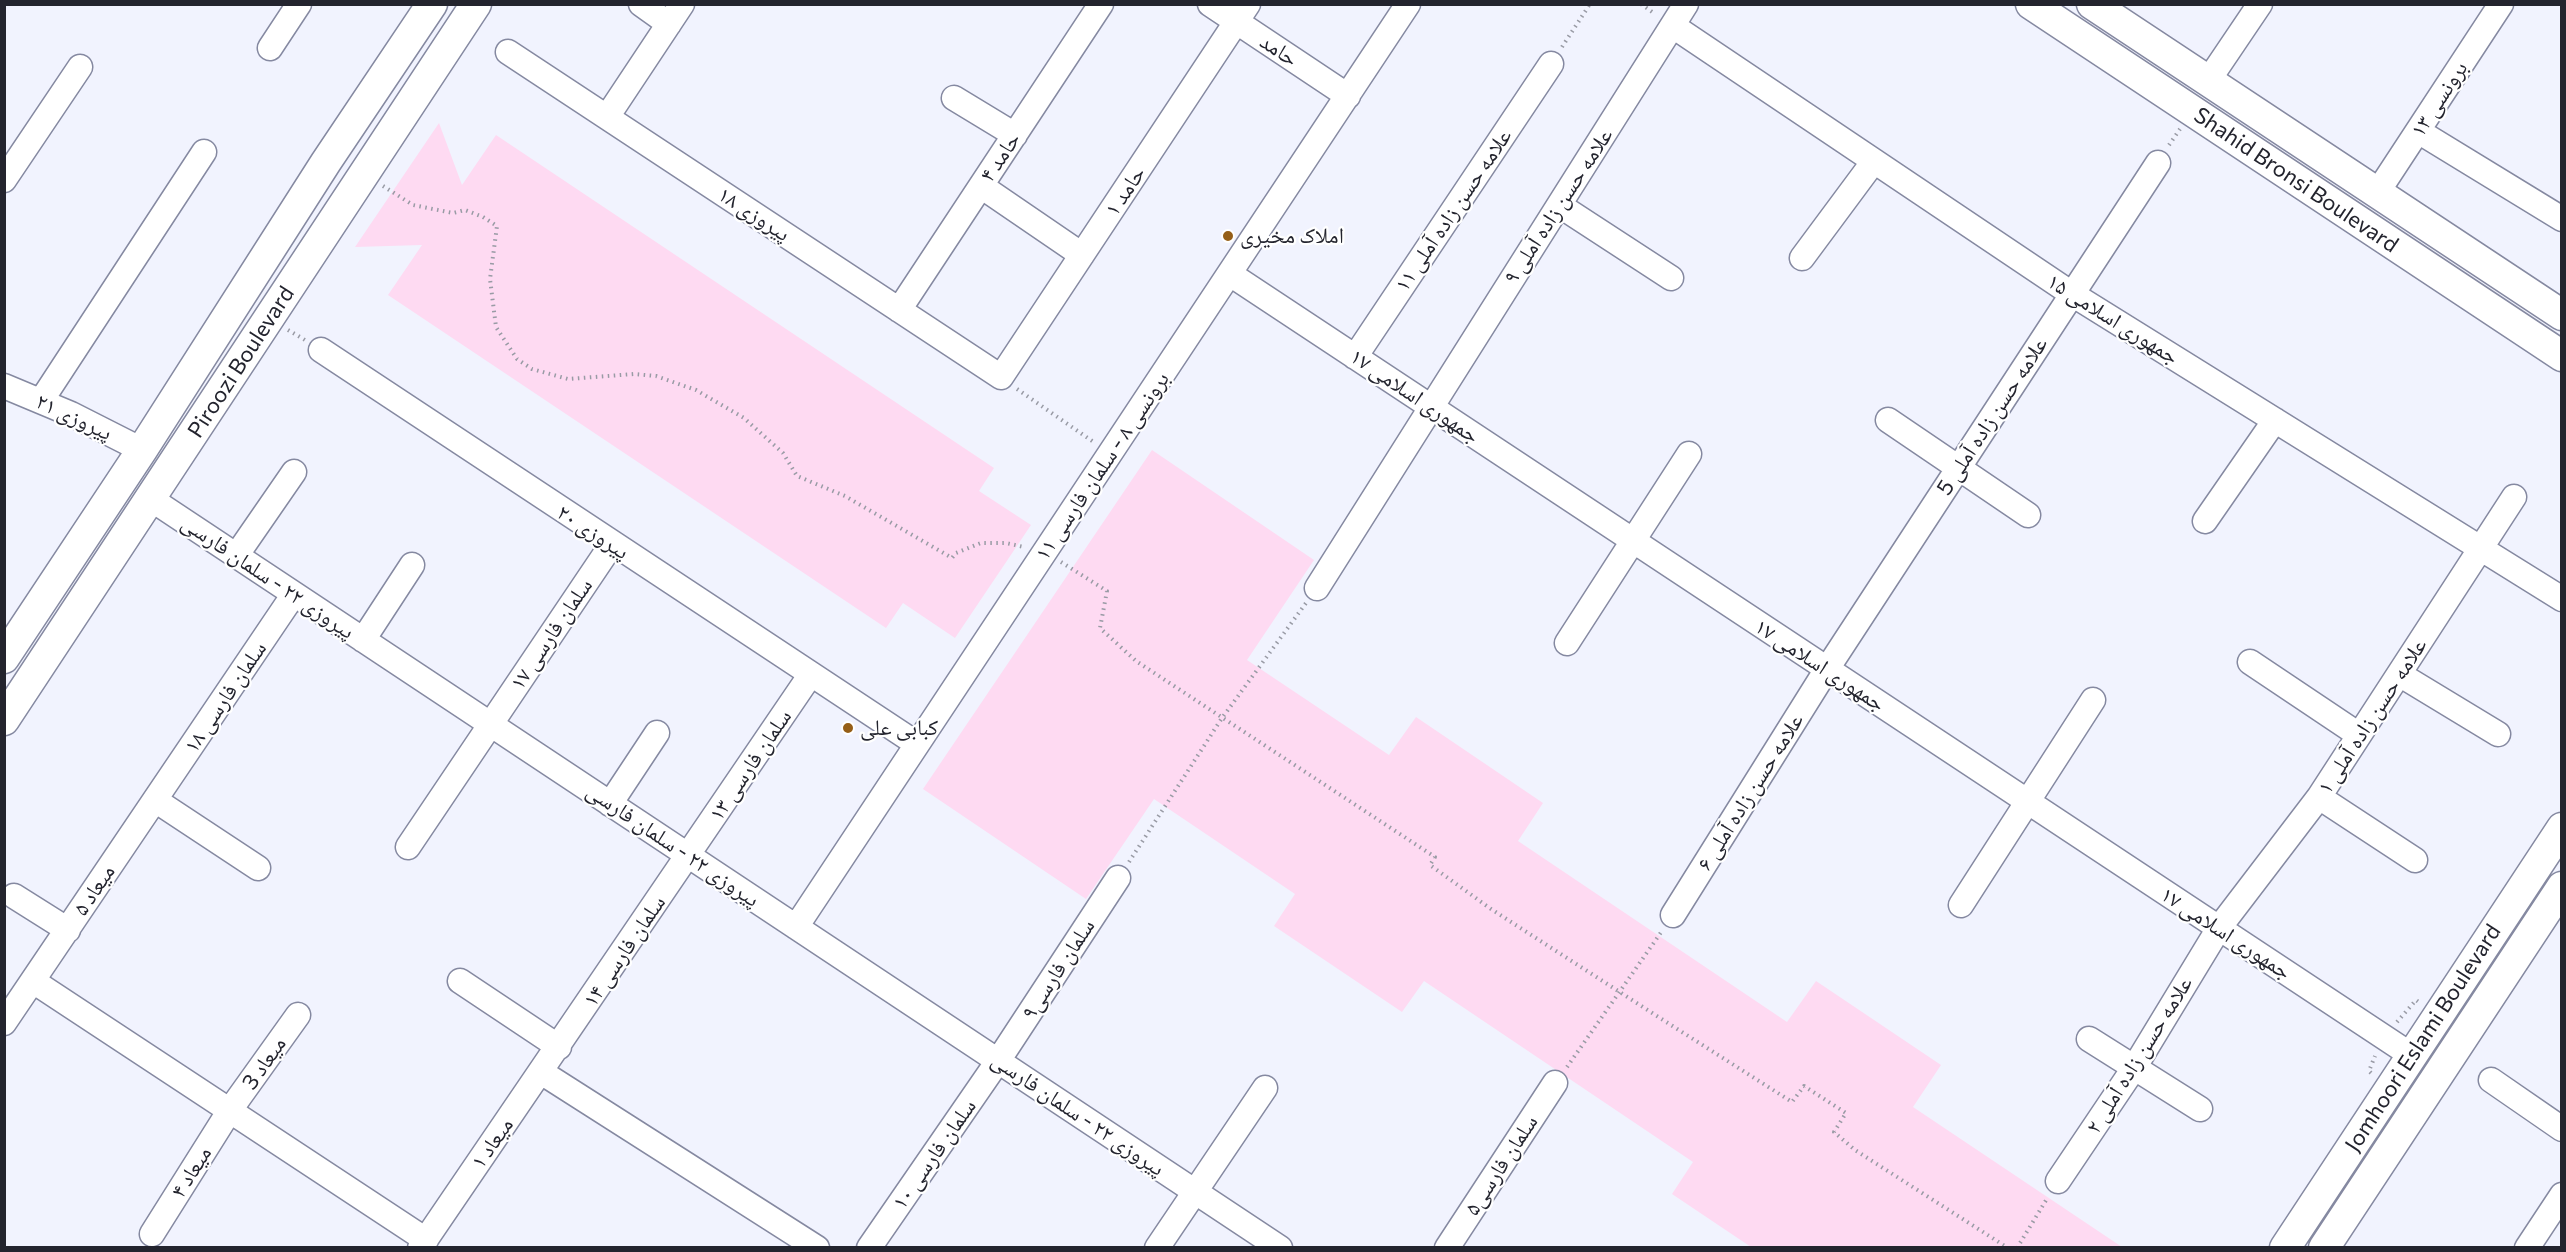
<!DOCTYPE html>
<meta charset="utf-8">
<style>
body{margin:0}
#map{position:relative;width:2566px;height:1252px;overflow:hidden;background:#f1f3fe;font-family:Commissioner,sans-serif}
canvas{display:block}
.frame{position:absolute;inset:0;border:6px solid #23242e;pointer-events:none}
</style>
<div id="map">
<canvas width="2566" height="1252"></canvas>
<div class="frame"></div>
</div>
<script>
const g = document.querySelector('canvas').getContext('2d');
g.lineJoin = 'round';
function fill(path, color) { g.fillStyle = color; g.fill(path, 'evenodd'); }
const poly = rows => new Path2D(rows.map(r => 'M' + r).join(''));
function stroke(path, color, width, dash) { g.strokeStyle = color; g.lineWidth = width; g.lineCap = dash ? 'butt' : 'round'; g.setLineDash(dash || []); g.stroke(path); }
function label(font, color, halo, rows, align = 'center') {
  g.font = font + ' Commissioner,"Noto Naskh Arabic",sans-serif'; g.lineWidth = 4.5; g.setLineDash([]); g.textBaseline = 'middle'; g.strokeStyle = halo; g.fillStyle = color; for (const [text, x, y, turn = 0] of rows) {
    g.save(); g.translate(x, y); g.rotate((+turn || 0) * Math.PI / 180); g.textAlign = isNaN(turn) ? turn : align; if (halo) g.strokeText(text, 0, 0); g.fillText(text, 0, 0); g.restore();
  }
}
fill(poly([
 [439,123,462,185,496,135,994,468,979,491,1031,525,955,638,903,603,886,628,388,295,422,245,355,247],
 [1152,450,1314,560,1247,660,1389,755,1416,717,1543,803,1518,841,1787,1022,1816,981,1941,1065,1913,1107,2122,1247,1751,1247,1672,1194,1693,1162,1424,981,1402,1012,1274,926,1295,894,1154,799,1086,899,923,789]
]), '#fedaf2');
const minor = poly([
 [641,4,669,24],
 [1210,4,1348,96],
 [1673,26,2072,294,2562,599],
 [270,48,299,4],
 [508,52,1001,377,1248,4],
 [2208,81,2260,4],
 [954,98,1015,135],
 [607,117,682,4],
 [2418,131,2562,219],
 [4,180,80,67],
 [981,186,1082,255],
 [2377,193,2501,4],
 [1559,205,1671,278],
 [1802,258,1874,161],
 [1230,274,2411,1055],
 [899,310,1101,4],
 [321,350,917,744],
 [1355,357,1551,64],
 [4,386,71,414,142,450],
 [41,401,204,152],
 [1888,420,2028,515],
 [151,499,1280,1248],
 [2205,521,2275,420],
 [236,556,294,472],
 [1317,588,1686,4],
 [363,640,412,565],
 [1567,643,1689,454],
 [2250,662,2359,735],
 [2399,674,2498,734],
 [2319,797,2415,860],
 [155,800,258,868],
 [610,804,657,733],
 [408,847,612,544],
 [14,896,68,930],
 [1961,905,2093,700],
 [1673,915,1827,669,2158,163],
 [796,927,1408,4],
 [33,981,426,1240],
 [460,981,559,1047],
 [4,1023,294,594],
 [2089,1039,2200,1109],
 [541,1072,817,1248],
 [2491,1080,2562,1129],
 [2058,1181,2134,1068,2219,928,2319,797,2514,497],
 [152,1234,230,1110,298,1015],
 [420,1248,811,674],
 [869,1248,998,1061,1118,878],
 [1157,1248,1265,1088],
 [1447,1248,1555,1083],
 [2527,1248,2562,1195]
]);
const tertiary = poly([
 [2031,4,2562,356],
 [2092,4,2562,315],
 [4,658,142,450,326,162,432,4],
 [4,720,476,4],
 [2285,1248,2562,828],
 [2324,1248,2562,887]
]);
stroke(minor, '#8589a1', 27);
stroke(tertiary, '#8589a1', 33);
stroke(poly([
 [1641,4,1655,14],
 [1562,47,1590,4],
 [2169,145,2180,129],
 [383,186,413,205,453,213,465,210,483,217,497,226,490,279,496,327,517,359,532,369,568,379,634,374,656,376,696,390,744,418,783,453,797,476,845,496,952,558,956,553,981,543,1006,543,1024,547],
 [288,330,305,340],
 [1017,389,1095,443],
 [1061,562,1107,591,1100,628,1136,661,1435,857,1430,865,1491,909,1660,1018,1792,1102,1804,1086,1846,1113,1834,1132,1855,1150,2008,1248],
 [1129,862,1222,718,1306,603],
 [2397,1022,2416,1000,2420,1003],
 [1567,1067,1662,931],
 [2371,1073,2369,1071,2375,1056],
 [2017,1248,2048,1197]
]), '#999ba5', 4, [1.5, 4.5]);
stroke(minor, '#fff', 24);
stroke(tertiary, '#fff', 30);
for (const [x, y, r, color] of [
 [1228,236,6,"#955e17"],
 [848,728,6,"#955e17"]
]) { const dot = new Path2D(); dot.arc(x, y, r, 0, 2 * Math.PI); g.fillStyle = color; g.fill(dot); stroke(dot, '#fff', 2); }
label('22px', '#23242e', '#fff', [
 ["حامد",1279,50,33],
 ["برونسی ۱۳",2439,99,-57],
 ["حامد ۴",1000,157,-56],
 ["Shahid Bronsi Boulevard",2296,180,34],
 ["حامد ۱",1125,191,-56],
 ["علامه حسن زاده آملی ۹",1558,206,-57],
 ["علامه حسن زاده آملی ۱۱",1453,210,-56],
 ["پیروزی ۱۸",754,214,33],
 ["جمهوری اسلامی ۱۵",2113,319,32],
 ["Piroozi Boulevard",241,362,-57],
 ["جمهوری اسلامی ۱۷",1415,396,34],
 ["علامه حسن زاده آملی 5",1992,416,-57],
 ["پیروزی ۲۱",74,417,25],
 ["برونسی ۸ - سلمان فارسی ۱۱",1102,466,-56],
 ["پیروزی ۲۰",593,532,33],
 ["پیروزی ۲۲ - سلمان فارسی",268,577,34],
 ["سلمان فارسی ۱۷",551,634,-56],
 ["جمهوری اسلامی ۱۷",1820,665,33],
 ["سلمان فارسی ۱۸",225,697,-56],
 ["علامه حسن زاده آملی ۱",2372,716,-57],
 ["سلمان فارسی ۱۳",750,765,-56],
 ["علامه حسن زاده آملی ۶",1750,792,-58],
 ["پیروزی ۲۲ - سلمان فارسی",673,845,34],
 ["میعاد ۵",94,890,-56],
 ["جمهوری اسلامی ۱۷",2226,933,33],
 ["سلمان فارسی ۱۴",624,951,-56],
 ["سلمان فارسی۹",1058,969,-57],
 ["Jomhoori Eslami Boulevard",2423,1038,-57],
 ["علامه حسن زاده آملی ۲",2139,1055,-58],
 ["میعاد 3",264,1063,-55],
 ["پیروزی ۲۲ - سلمان فارسی",1078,1114,34],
 ["میعاد ۱",492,1143,-55],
 ["سلمان فارسی ۱۰",934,1154,-55],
 ["سلمان فارسی۵",1501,1165,-57],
 ["میعاد ۴",191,1172,-58]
]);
label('22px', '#23242e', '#fff', [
 ["املاک مخیری",1240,236],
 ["کبابی علی",860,728]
], 'left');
</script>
